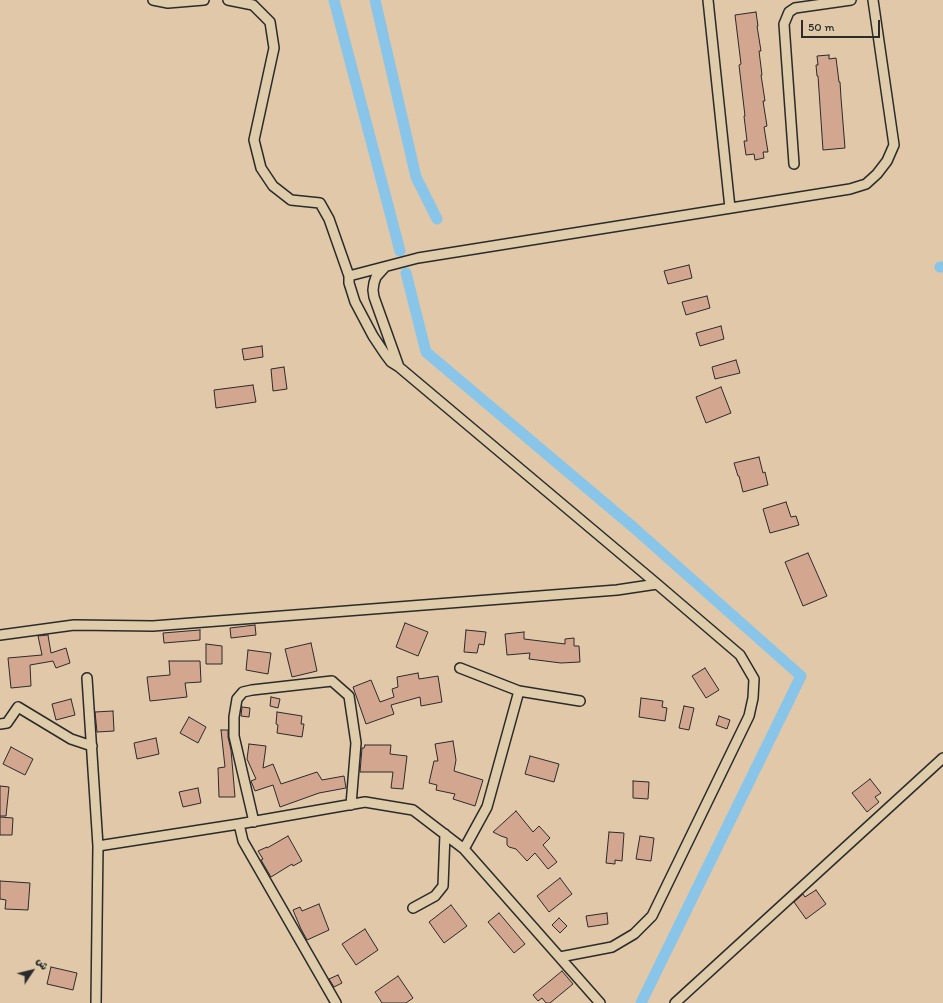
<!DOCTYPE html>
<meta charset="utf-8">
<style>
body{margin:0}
#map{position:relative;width:943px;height:1003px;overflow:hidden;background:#e1c8a8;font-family:Itim,"Playpen Sans Arabic",sans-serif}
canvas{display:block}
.north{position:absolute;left:12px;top:951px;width:40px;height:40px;-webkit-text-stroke:3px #deccaa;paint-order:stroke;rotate:55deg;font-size:11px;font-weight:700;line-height:16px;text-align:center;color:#2b2b2b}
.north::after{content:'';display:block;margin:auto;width:14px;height:18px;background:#2b2b2b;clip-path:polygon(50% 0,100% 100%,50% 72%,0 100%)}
.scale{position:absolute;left:801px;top:20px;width:79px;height:18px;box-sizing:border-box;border:2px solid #2b2b2b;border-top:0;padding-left:5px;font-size:12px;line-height:14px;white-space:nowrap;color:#2b2b2b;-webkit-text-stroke:3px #deccaa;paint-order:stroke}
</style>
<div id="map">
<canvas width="943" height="1003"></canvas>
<div class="north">ش</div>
<div class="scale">50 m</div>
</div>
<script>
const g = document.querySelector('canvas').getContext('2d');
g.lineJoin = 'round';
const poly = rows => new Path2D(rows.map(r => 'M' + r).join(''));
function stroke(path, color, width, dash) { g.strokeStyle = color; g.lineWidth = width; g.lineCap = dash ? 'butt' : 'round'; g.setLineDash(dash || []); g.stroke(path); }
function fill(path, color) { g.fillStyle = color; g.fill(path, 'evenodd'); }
stroke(poly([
 [334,0,400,251],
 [375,0,416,177,437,219],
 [940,267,943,267],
 [406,273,426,352,633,527,801,676,641,1003]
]), '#89c5e9', 11);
const building = poly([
 [756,12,758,26,757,26,761,51,759,51,762,75,761,75,765,101,763,101,767,126,764,127,768,152,763,152,764,158,755,160,754,154,746,155,744,141,747,141,744,116,745,116,739,65,741,64,735,15,756,12],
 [829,55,829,59,836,58,839,82,840,82,841,98,845,148,823,150,818,76,817,76,816,65,818,65,817,56,829,55],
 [689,265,692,278,668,284,664,271,689,265],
 [707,296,710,308,686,315,682,302,707,296],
 [721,326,724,339,700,346,696,333,721,326],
 [262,346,263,357,244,360,242,349,262,346],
 [736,360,740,373,715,379,712,367,736,360],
 [284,367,287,389,273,391,271,369,284,367],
 [253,385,256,402,216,408,214,390,253,385],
 [721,387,731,413,706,423,696,397,721,387],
 [759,457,763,473,765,472,768,485,743,492,739,476,738,476,734,463,759,457],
 [786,502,791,517,796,516,799,525,770,533,763,509,786,502],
 [808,553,827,596,803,606,785,562,808,553],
 [405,623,428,632,418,656,396,647,405,623],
 [255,625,256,635,231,638,230,628,255,625],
 [200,630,200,640,164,643,163,633,200,630],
 [466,630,486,632,484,645,479,644,477,653,464,652,466,630],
 [524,632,524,639,565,644,565,639,574,638,574,646,579,646,580,662,561,663,529,659,530,653,507,655,505,634,524,632],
 [48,635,51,653,66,648,70,663,56,668,53,661,30,665,31,686,11,688,8,658,42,655,38,636,48,635],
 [311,643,317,671,292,677,285,649,311,643],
 [206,644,222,646,222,664,206,664,206,644],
 [248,650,271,653,268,674,246,670,248,650],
 [169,661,200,661,201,682,185,683,187,697,150,701,147,677,170,675,169,661],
 [705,668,719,690,706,698,692,676,705,668],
 [418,673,419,679,438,676,442,702,421,706,420,697,391,705,394,714,366,724,353,687,371,680,380,702,394,697,392,689,398,687,397,677,418,673],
 [271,697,280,699,278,708,270,706,271,697],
 [641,698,663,701,662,707,667,708,665,721,639,717,641,698],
 [71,699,75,715,56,720,52,704,71,699],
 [684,706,694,708,689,730,679,728,684,706],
 [242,707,250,708,249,717,241,716,242,707],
 [113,711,114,731,97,732,95,712,113,711],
 [277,712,302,716,301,724,304,724,302,737,277,733,278,725,276,724,277,712],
 [719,716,730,720,727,729,716,725,719,716],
 [189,717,206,727,198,743,180,733,189,717],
 [221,730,228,730,228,737,231,750,235,797,219,797,218,768,225,767,221,730],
 [156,738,159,754,137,759,134,743,156,738],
 [453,741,456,760,454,771,483,780,475,806,453,799,455,794,436,790,437,785,429,783,434,761,438,761,435,744,453,741],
 [249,744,266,746,263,768,273,764,281,784,317,772,322,780,344,776,346,788,319,793,280,807,273,785,255,791,251,781,256,779,247,759,249,744],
 [365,745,391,745,390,754,407,756,403,789,391,788,393,772,360,772,362,748,364,748,365,745],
 [11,747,33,759,25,775,3,764,11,747],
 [530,756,559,764,554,782,525,774,530,756],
 [870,779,881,793,875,797,879,802,867,812,852,793,870,779],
 [633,781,649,782,648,799,633,798,633,781],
 [0,786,9,787,6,816,0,816,0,786],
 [198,788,201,803,183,807,179,792,198,788],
 [516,811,533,832,539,826,550,838,543,845,557,862,548,869,535,853,527,861,516,849,509,847,507,845,507,838,501,836,493,832,516,811],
 [0,817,13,818,12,835,0,835,0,817],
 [609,832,624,833,622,861,615,860,615,864,606,863,609,832],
 [288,836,302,861,293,866,292,864,271,877,261,860,263,859,258,851,267,847,267,848,288,836],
 [640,836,654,838,651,861,636,859,640,836],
 [560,878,572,894,549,912,537,896,560,878],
 [0,881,30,883,28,910,5,909,6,900,0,899,0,881],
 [816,890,826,904,806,919,794,902,803,894,805,897,816,890],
 [319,904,329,930,307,940,301,929,293,910,300,907,302,911,319,904],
 [451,905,467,926,444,943,429,922,451,905],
 [499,913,525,944,514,953,488,922,499,913],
 [607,913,608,924,588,927,586,916,607,913],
 [559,918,567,926,560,933,552,925,559,918],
 [365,929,378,950,356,965,342,944,365,929],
 [51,967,77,973,73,990,47,984,51,967],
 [562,971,573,984,550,1003,546,1003,542,998,538,1001,533,995,562,971],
 [338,975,342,983,334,987,329,979,338,975],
 [398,976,413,998,406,1003,382,1003,375,992,398,976]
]);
fill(building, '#d3a690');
stroke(building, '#2b2b2b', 1);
const minor = poly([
 [153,0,168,3,204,0],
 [228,0,253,5,270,22,274,48,254,140,261,168,273,186,291,200,320,203,329,219,349,276,349,283,355,302,373,336,385,354,391,362,399,367,657,584,740,655,754,679,753,698,749,716,652,916,634,934,612,947,560,957],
 [708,0,730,208],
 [794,164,784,24,789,12,795,8,851,0],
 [385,267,376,277,374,283,373,290,374,297,399,367],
 [349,276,418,258,850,189,866,184,877,174,887,161,894,145,873,0],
 [0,635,74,625,153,626,617,590,657,584],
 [460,668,519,691,487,807,464,849],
 [87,678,98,846],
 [519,691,580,701],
 [0,724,7,723,18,707,71,739,92,746],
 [254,822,234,736,234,717,237,699,243,692,252,690,332,681,349,696,356,743,351,805],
 [239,824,243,841,336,1003],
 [413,908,435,896,443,886,445,834],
 [96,1003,98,846,239,824,365,802,413,810,464,849,600,1003],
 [675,1003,943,758]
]);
stroke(minor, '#2b2b2b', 12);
stroke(minor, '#deccaa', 9);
</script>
